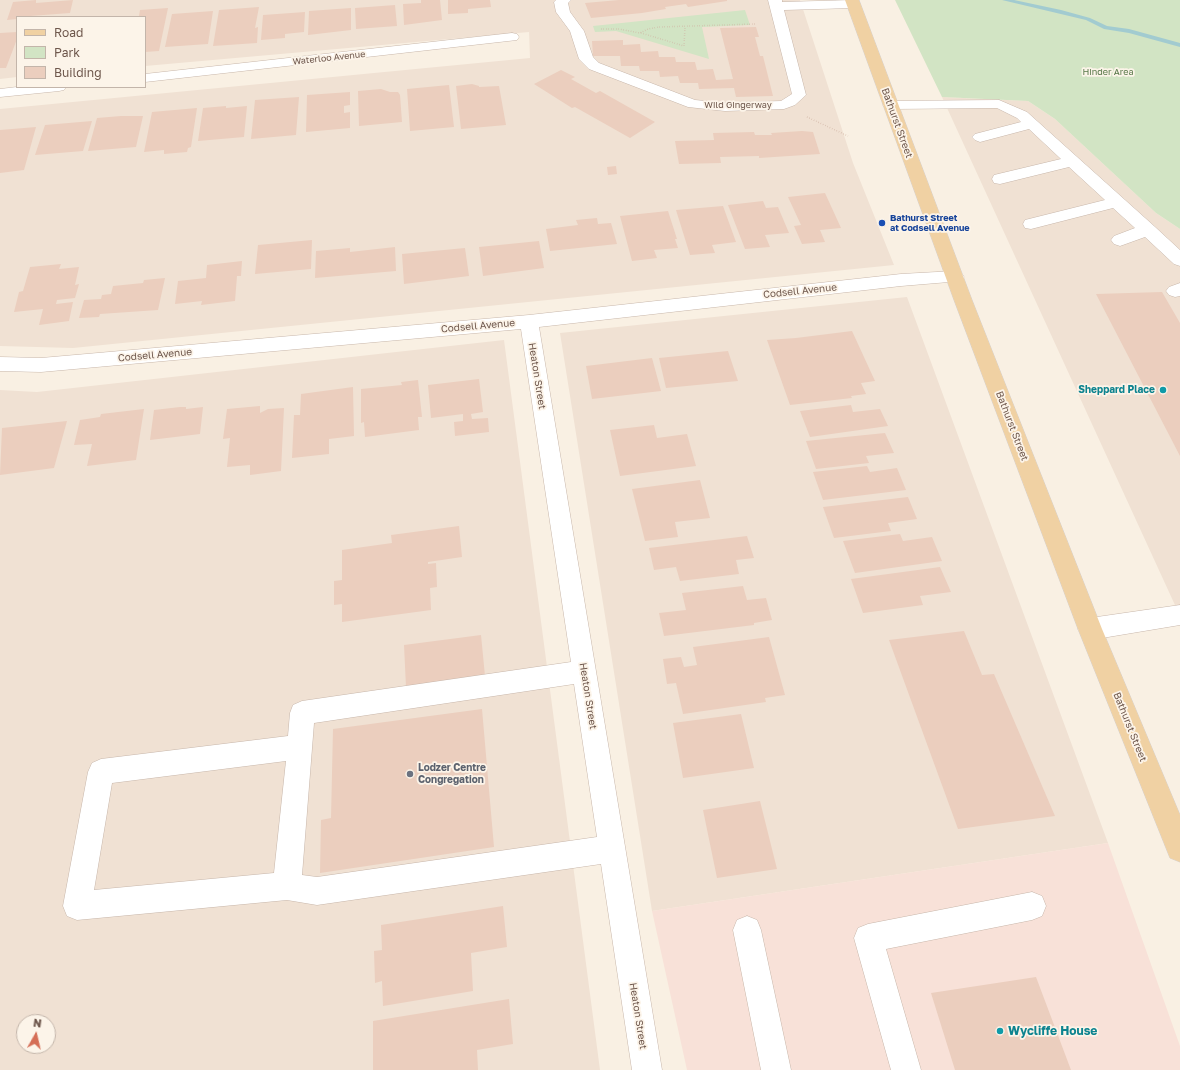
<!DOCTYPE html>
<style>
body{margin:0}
#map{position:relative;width:1180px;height:1070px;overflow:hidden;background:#f9f0e3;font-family:"Golos Text",sans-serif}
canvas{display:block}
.legend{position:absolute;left:16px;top:16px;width:130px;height:72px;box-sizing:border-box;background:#fcf4e9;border:1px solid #c3b5aa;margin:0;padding:5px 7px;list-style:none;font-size:12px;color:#6e574c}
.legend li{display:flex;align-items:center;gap:8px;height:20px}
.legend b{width:20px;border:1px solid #c3b5aa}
.north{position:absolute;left:16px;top:1014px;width:40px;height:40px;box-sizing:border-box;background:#fcf4e9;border:1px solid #c3b5aa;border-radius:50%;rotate:8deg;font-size:11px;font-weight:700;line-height:16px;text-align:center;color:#6e574c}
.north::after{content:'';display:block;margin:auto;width:14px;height:18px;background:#d56e56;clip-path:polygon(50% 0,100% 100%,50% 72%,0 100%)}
</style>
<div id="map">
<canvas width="1180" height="1070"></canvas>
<ul class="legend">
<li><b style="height:5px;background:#f0d1a3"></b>Road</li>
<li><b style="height:11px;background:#d2e4c4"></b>Park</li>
<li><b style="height:11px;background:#ebcebe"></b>Building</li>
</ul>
<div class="north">N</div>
</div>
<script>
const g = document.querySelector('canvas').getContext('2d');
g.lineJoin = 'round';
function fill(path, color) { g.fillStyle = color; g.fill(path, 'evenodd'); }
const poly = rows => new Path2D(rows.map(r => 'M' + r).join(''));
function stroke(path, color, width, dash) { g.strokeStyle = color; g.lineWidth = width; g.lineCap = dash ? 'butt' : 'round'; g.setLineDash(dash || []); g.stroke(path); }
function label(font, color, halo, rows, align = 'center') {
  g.font = font + ' "Golos Text",sans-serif'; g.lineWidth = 3.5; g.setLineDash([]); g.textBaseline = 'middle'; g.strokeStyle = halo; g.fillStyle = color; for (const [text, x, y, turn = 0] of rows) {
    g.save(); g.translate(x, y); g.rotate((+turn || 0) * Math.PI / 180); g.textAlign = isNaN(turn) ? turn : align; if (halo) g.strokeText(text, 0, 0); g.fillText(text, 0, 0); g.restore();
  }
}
fill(poly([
 [0,0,800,0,853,163,894,265,73,348,0,346,0,109,530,58,529,30,529,32,145,66,145,17,17,17,17,77,0,79],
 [942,97,1028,101,1055,119,1156,213,1180,229,1180,616],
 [907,297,1108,843,652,911,560,333],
 [504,340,600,1070,0,1070,0,390,37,392],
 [24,1022,48,1022,48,1046,24,1046]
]), '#f0e1d3');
fill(poly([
 [1108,843,1180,1046,1180,1070,687,1070,652,911]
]), '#f8e1d8');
fill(poly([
 [895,0,1180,0,1180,229,1156,213,1055,119,1028,101,942,97],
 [745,10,750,25,702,27,709,59,616,31,595,32,593,26]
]), '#d2e4c4');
fill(poly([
 [1002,0,1014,0,1061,10,1090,18,1107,26,1129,29,1180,43,1180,47,1129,33,1104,29,1086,20,1002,0]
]), '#a2cbd0');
fill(poly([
 [36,0,36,3,73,0,70,13,17,17,17,19,7,20,13,2],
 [421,0,440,0,442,20,404,25,403,4,421,3],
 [448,0,490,0,491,7,468,9,468,13,448,14],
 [619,0,727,0,727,1,688,7,686,4,665,7,666,9,642,13,591,18,585,3],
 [395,5,397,26,356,29,355,8],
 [259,7,255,28,258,27,257,43,213,46,219,10],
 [168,8,159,51,145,52,145,17,135,16,139,16,140,10],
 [351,8,351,30,308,35,309,11],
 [213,11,208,44,165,47,172,14],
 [305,12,304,32,285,34,285,38,261,40,263,15],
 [756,27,759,37,755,37,760,56,763,56,773,96,736,97,734,88,699,89,698,83,680,83,678,76,660,77,659,71,640,71,639,66,621,66,620,56,593,56,592,41,623,40,623,45,640,44,641,52,658,51,659,57,675,57,676,62,695,62,697,70,713,69,716,80,733,79,720,28],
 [17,32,17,39,6,68,0,68,0,33],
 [561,70,575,77,571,79,596,93,600,91,655,122,630,138,575,107,572,108,534,84],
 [472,84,479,86,479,87,499,86,506,125,461,129,456,86],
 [449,85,454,127,410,131,407,89],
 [381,89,390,92,398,92,400,95,402,122,359,126,358,91],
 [350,92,350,105,344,106,344,113,350,112,350,128,306,132,307,95],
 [299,97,296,135,251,139,255,100],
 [226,106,226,108,247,106,244,137,198,141,203,108],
 [197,108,191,147,188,148,187,152,164,154,164,150,144,152,152,112],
 [121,116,143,116,136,147,88,151,97,118],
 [92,121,83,151,35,155,45,125],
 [36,127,24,170,0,173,0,130],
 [802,131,813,132,820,154,759,158,759,156,720,157,721,163,679,164,675,141,714,140,713,133,754,132,755,135,772,135,771,133],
 [616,166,617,174,608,175,607,167],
 [825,193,841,228,820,230,825,242,802,244,794,226,801,225,788,197],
 [763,201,766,208,778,207,789,233,765,235,770,247,745,249,728,205],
 [723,206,736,242,712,245,715,253,690,255,676,210],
 [668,211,677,239,675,239,678,248,654,250,657,258,632,261,620,216],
 [597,218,598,224,611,223,617,244,550,251,546,229,578,225,576,220],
 [312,240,311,269,255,274,258,245],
 [539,241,544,268,483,276,479,247],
 [395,247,396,271,315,278,316,251,350,248,350,252],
 [465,248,469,276,404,284,402,254],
 [242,261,241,276,237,276,235,301,201,305,202,301,175,304,178,281,206,278,207,265],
 [61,264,59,269,79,267,75,285,79,284,75,298,57,300,56,304,73,302,69,321,39,325,43,309,14,312,19,292,23,291,30,267],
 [165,278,158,310,100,314,99,317,79,318,84,300,101,299,102,295,111,294,113,286,143,283,144,280],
 [1162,292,1180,323,1180,456,1096,294],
 [852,331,875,381,861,383,866,394,851,396,852,398,790,405,767,340,796,338],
 [728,351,738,381,666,388,659,358],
 [652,358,661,391,592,399,586,366],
 [479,379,483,412,471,414,472,419,488,418,489,432,455,436,454,422,463,421,463,414,431,418,428,385],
 [418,380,422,417,418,417,419,430,365,437,364,422,361,423,361,389,402,385,401,382],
 [353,387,354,436,329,439,329,454,292,458,294,415,300,415,301,394],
 [851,405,853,412,880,409,888,426,810,437,800,411],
 [260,406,260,413,268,409,284,408,281,471,250,475,250,465,227,467,230,438,223,439,227,409],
 [180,407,186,407,186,409,203,407,200,434,150,440,154,410],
 [144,409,136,460,87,466,92,444,74,445,80,420,100,417,101,414],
 [67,421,54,468,0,475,2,428],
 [654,425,657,438,687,434,696,466,620,476,610,430],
 [885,433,894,453,866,456,869,463,816,469,806,441],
 [867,466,870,472,897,468,906,490,823,500,813,472],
 [700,480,710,518,675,522,678,537,645,541,632,489],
 [908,497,917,519,888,523,891,531,834,538,823,507],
 [459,526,462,557,428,562,428,564,436,563,437,587,430,588,431,610,342,622,342,604,334,605,334,581,342,580,342,550,392,543,391,535],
 [900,534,903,541,932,537,942,561,855,573,843,541],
 [747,536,754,558,736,560,739,574,680,581,676,567,654,570,649,548],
 [940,567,951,592,920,596,923,605,863,613,851,579],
 [743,586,747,600,766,598,772,620,754,623,754,625,664,636,659,613,686,610,682,593],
 [964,631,982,675,994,674,1055,816,958,829,889,640],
 [481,635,485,676,406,687,404,645],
 [769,637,785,695,765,698,766,702,683,714,676,683,667,684,663,659,681,657,684,667,697,665,693,647],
 [482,709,494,847,320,873,321,820,331,818,333,729],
 [741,714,754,768,683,778,673,723],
 [760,801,777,869,717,878,703,810],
 [503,906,507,947,471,953,473,991,383,1006,382,981,375,983,374,951,382,950,381,925],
 [1036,977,1071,1070,955,1070,931,993],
 [509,999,513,1044,477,1050,478,1070,373,1070,373,1021]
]), '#ebcebe');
const minor = poly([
 [556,0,571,0,568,3,570,12,584,31,593,57,599,63,695,100,725,103,781,101,792,94,768,0,782,0,782,2,853,0,858,1,860,4,858,7,853,8,784,10,806,95,795,105,784,109,725,111,688,107,589,69,579,59,570,31,556,12,554,2,556,0],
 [512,33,517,34,519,37,517,40,145,82,145,74,512,33],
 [17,87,66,87,64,90,59,91,0,97,0,89,17,87],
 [999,100,1027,112,1154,226,1180,250,1180,266,1174,264,1145,237,1120,246,1114,244,1111,240,1114,236,1135,228,1113,208,1031,229,1025,228,1023,224,1025,220,1105,200,1069,167,1000,184,994,183,992,179,994,175,1061,159,1029,129,980,142,975,140,972,137,975,134,1021,122,1017,118,997,108,890,109,885,108,883,105,885,102,890,101,999,100],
 [955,271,961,273,964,277,961,281,901,286,539,327,662,1070,632,1070,601,864,317,905,287,900,77,920,67,916,63,906,88,772,92,763,101,759,288,736,290,713,293,705,302,701,571,662,521,329,41,372,0,371,0,357,41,358,529,315,901,274,955,271],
 [574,684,597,837,317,877,302,875,314,723,574,684],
 [286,761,274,873,94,890,112,783,286,761],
 [1180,283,1180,296,1175,297,1169,295,1166,291,1169,287,1180,283],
 [1180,605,1180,625,1090,640,1082,636,1078,629,1082,622,1090,618,1180,605],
 [1032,892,1042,896,1046,906,1042,916,1032,920,886,949,921,1070,891,1070,854,938,858,928,868,924,1032,892],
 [747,916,757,920,761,930,791,1070,761,1070,733,930,737,920,747,916]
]);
const major = poly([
 [845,0,859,0,972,300,1102,629,1180,815,1180,862,1170,858,1078,629,954,300,845,0]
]);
stroke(minor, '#c8b7ab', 1);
stroke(major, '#d6d0cd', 1);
stroke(poly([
 [601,29,619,29,640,33,648,29,659,27,756,24],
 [641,33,684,46,685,27],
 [807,117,848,136]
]), '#cfb2a2', 1.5, [0.5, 2]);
fill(minor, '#fff');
fill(major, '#f0d1a3');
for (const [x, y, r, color] of [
 [882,223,4,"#1a4fb4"],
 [1163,390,4,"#0f9aa8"],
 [410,774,4,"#6b7280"],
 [1000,1031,4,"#0f9aa8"]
]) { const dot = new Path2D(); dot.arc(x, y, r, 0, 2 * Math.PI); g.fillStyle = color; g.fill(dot); stroke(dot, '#fcf4e9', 1.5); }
label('9px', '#6e574c', '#fcf4e9', [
 ["Waterloo Avenue",329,58,-6],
 ["Wild Gingerway",738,105]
]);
label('9px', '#587849', '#fcf4e9', [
 ["Hinder Area",1108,72]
]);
label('bold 9px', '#164399', '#fcf4e9', [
 ["Bathurst Street",890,218],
 ["at Codsell Avenue",890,228]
], 'left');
label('10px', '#6e574c', '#fcf4e9', [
 ["Bathurst Street",897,123,70],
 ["Codsell Avenue",800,291,-6],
 ["Codsell Avenue",478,326,-5],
 ["Codsell Avenue",155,355,-5],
 ["Heaton Street",537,376,81],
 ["Bathurst Street",1012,426,69],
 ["Heaton Street",588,696,81],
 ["Bathurst Street",1130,727,68],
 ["Heaton Street",638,1016,81]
]);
label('bold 10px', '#0d838f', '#fcf4e9', [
 ["Sheppard Place",1155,390]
], 'right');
label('bold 10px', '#5b616d', '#fcf4e9', [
 ["Lodzer Centre",418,768],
 ["Congregation",418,780]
], 'left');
label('bold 12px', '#0d838f', '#fcf4e9', [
 ["Wycliffe House",1008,1031]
], 'left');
</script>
